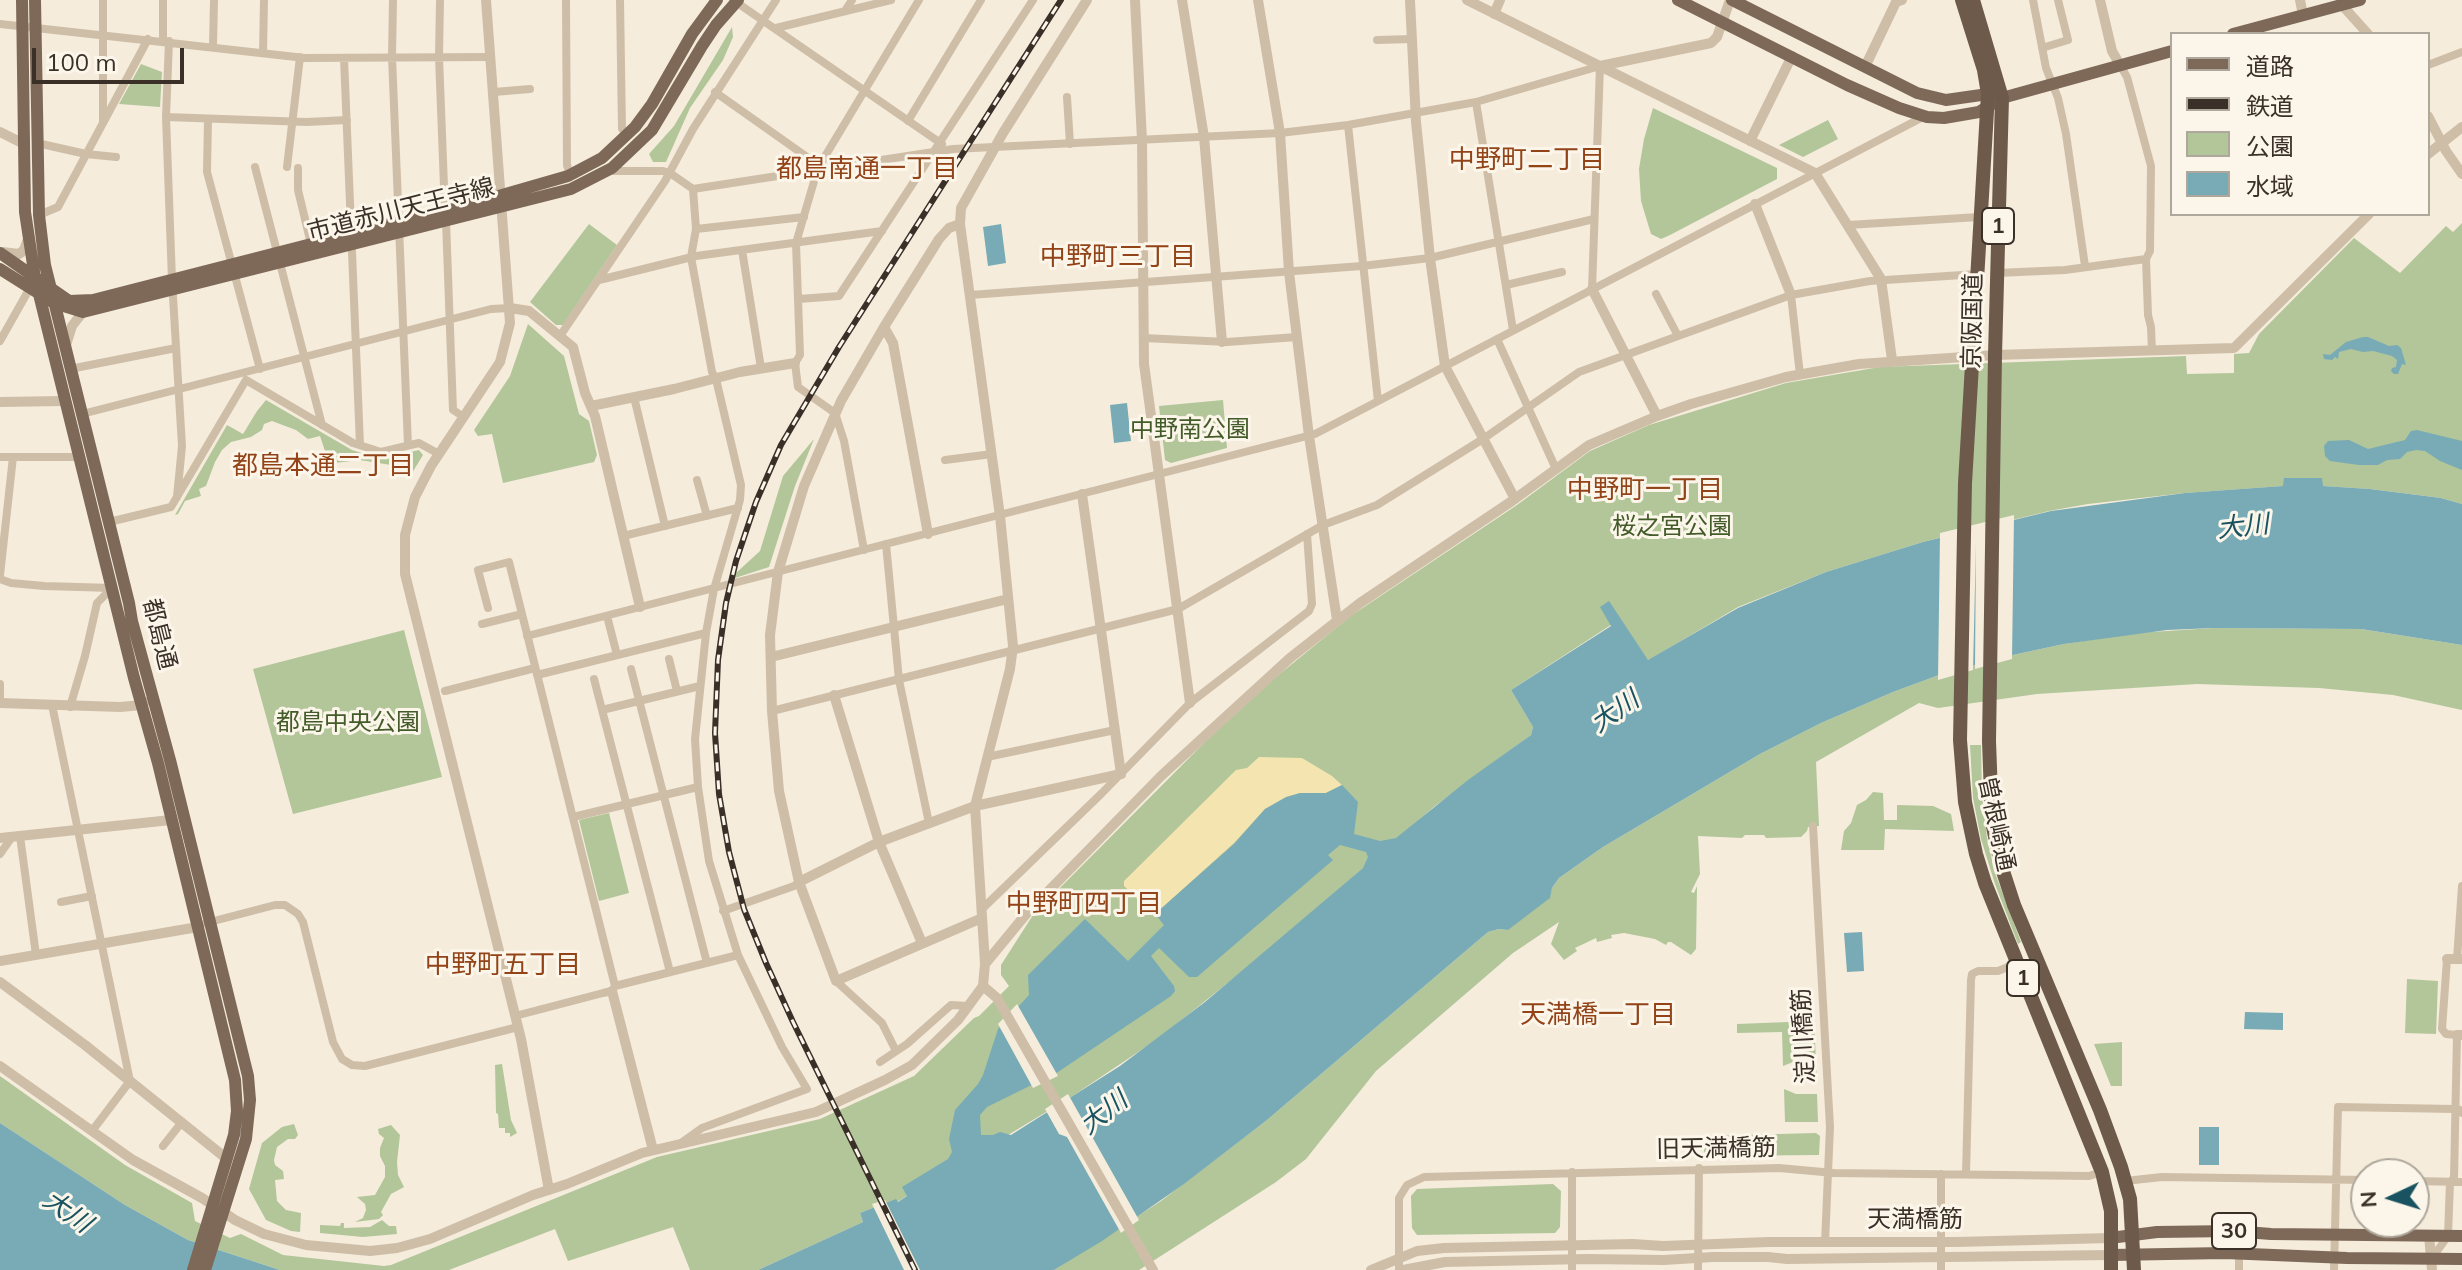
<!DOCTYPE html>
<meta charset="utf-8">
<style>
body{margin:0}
#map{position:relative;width:2462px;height:1270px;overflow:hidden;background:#f5ecdc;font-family:Mulish,"Noto Sans JP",sans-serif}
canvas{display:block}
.legend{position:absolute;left:2170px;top:32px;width:260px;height:184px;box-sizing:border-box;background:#fcf6ea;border:2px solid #aea79c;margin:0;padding:10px 14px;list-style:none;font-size:24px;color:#3a3028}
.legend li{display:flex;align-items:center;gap:16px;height:40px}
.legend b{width:40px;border:2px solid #aea79c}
.north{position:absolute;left:2350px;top:1158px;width:80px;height:80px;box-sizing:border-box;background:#fcf6ea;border:2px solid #aea79c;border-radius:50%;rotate:266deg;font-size:22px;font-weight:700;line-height:32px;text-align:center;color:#3a3028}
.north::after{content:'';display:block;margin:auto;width:28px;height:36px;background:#195361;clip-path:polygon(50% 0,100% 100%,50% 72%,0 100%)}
.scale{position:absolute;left:32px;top:48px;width:152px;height:36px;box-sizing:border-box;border:4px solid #3a3028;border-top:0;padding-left:10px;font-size:24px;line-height:28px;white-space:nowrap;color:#3a3028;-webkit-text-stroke:6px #fcf6ea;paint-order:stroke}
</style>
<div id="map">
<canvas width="2462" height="1270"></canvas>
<ul class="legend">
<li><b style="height:10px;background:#7e6958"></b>道路</li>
<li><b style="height:10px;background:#3a3028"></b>鉄道</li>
<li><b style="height:22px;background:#b2c69a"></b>公園</li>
<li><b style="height:22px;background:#78abb5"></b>水域</li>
</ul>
<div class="north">N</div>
<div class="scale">100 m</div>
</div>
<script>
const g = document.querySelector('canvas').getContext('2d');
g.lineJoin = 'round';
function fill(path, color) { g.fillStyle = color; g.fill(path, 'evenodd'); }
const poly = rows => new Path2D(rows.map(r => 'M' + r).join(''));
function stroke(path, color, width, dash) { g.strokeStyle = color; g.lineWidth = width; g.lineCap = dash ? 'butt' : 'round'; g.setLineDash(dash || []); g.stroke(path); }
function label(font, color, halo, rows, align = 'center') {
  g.font = font + ' Mulish,"Noto Sans JP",sans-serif'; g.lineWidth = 6; g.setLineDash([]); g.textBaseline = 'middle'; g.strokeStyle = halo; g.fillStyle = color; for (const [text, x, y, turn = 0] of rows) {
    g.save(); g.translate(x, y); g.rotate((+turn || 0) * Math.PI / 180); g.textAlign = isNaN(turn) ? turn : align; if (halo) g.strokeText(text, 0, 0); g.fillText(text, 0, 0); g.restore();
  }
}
fill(poly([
 [732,27,733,37,723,60,690,108,666,162,653,162,649,154,674,126],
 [141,64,162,72,160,107,119,104],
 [1653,108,1777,168,1777,179,1670,235,1661,239,1651,234,1641,201,1639,169,1644,139],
 [1828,120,1838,139,1803,157,1779,145],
 [2462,223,2462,504,2441,498,2370,489,2322,486,2321,478,2284,478,2284,486,2185,493,2088,504,2049,511,1923,542,1826,572,1738,607,1649,660,1646,659,1620,619,1511,690,1533,727,1531,735,1435,806,1265,953,1159,1038,1071,1097,897,1202,895,1200,860,1213,863,1222,758,1270,690,1270,673,1227,568,1261,555,1229,449,1270,280,1270,188,1240,125,1205,0,1123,0,1076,125,1165,192,1203,195,1221,230,1238,241,1234,283,1255,384,1266,391,1265,657,1157,820,1119,914,1076,974,1018,979,1016,1009,986,1001,975,1001,965,1033,915,1206,741,1276,677,1352,615,1517,505,1590,451,1649,425,1786,383,1880,367,2186,356,2187,374,2234,373,2234,354,2249,353,2259,334,2354,238,2400,273,2446,226,2453,232],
 [589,224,617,245,563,325,556,325,530,302],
 [528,324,564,356,579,414,589,421,597,455,594,462,503,483,492,434,478,436,474,430,510,376],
 [266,400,352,450,380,459,419,450,423,455,412,473,397,466,360,460,325,464,322,455,326,454,320,436,308,439,296,430,272,421,264,424,262,430,251,437,231,442,222,450,215,462,206,486,199,489,201,496,185,501,178,514,175,515,227,425,243,434,257,411],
 [1223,400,1227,448,1171,463,1165,460,1159,406],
 [814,439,795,486,769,567,735,578,736,573,760,551,783,476],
 [2214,628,2361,629,2462,645,2462,710,2393,695,2319,688,2197,684,2037,694,1938,708,1919,703,1816,762,1819,826,1808,827,1807,831,1801,837,1766,838,1764,835,1745,835,1742,838,1698,836,1700,874,1691,892,1694,893,1697,886,1696,949,1691,955,1671,942,1668,942,1666,945,1655,939,1624,933,1611,935,1612,938,1597,942,1596,938,1575,948,1577,951,1564,960,1551,944,1559,922,1513,953,1376,1071,1306,1159,1276,1182,1139,1270,1054,1270,1161,1201,1267,1120,1488,932,1499,929,1507,930,1549,898,1552,888,1559,878,1603,847,1760,754,1821,723,1893,692,1939,675,2008,656,2064,644,2135,633],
 [404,630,442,777,293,814,253,669],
 [1970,745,1981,745,1982,797,1987,838,1995,873,2021,942,2018,944,1995,884,1981,839,1973,798],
 [1873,792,1883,793,1884,820,1897,820,1897,805,1933,806,1951,814,1954,831,1885,829,1884,850,1841,850,1844,831,1851,823,1857,805,1866,800],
 [609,813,629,893,599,901,579,820],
 [2407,979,2438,981,2436,1034,2405,1033],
 [1814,1021,1817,1081,1813,1080,1811,1077,1807,1053,1798,1053,1798,1063,1793,1062,1783,1066,1782,1032,1737,1033,1737,1024],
 [2122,1042,2122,1086,2111,1086,2094,1044],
 [502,1064,511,1120,517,1133,510,1137,510,1133,505,1133,505,1128,499,1128,498,1114,496,1113,495,1065],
 [1784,1089,1796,1094,1817,1094,1818,1122,1785,1122],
 [294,1124,298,1135,295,1139,288,1139,277,1147,274,1160,275,1165,283,1171,284,1179,275,1180,277,1201,286,1210,301,1213,300,1232,291,1231,266,1220,249,1189,262,1143,282,1127],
 [391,1125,400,1135,397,1162,398,1175,404,1187,391,1194,381,1212,383,1215,379,1219,355,1222,363,1218,366,1210,365,1204,357,1197,375,1195,385,1177,385,1166,380,1156,380,1148,384,1138,379,1134,378,1129],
 [1816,1133,1820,1136,1819,1155,1708,1156,1704,1152,1703,1137,1706,1136],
 [1553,1184,1561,1191,1560,1227,1555,1233,1417,1235,1412,1228,1411,1196,1417,1189],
 [382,1220,389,1226,396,1226,397,1234,363,1237,320,1233,320,1225,340,1226,341,1223,344,1223,344,1228,370,1227]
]), '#b2c69a');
fill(poly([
 [1259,757,1302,758,1332,776,1342,785,1326,793,1300,793,1265,809,1234,843,1154,915,1124,886,1124,881,1236,770,1247,768]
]), '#f3e4b0');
fill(poly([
 [1001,224,1006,263,988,266,983,227],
 [2363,337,2368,337,2389,346,2397,345,2401,348,2406,365,2402,364,2398,374,2394,374,2391,371,2392,368,2396,367,2397,360,2392,356,2373,351,2363,352,2351,349,2339,352,2338,359,2335,357,2332,360,2324,359,2323,354,2330,355,2346,342],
 [1127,403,1131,441,1114,443,1110,405],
 [2417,430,2462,441,2462,470,2440,461,2425,451,2416,450,2407,452,2400,459,2387,460,2378,465,2359,465,2330,461,2325,456,2324,446,2328,441,2349,440,2368,449,2405,440,2411,431],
 [2284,478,2322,478,2323,486,2370,489,2441,498,2462,504,2462,645,2361,629,2214,628,2167,630,2064,644,2008,656,1939,675,1893,692,1821,723,1760,754,1603,847,1559,878,1552,888,1550,898,1508,930,1499,929,1488,932,1267,1120,1184,1184,1102,1241,1054,1270,758,1270,863,1222,860,1213,896,1199,898,1202,907,1196,902,1187,948,1159,952,1152,949,1139,955,1110,978,1084,983,1075,998,1029,1029,995,1028,975,1085,919,1128,961,1164,925,1155,914,1234,844,1265,809,1286,797,1300,793,1326,793,1342,785,1358,802,1354,834,1380,841,1396,838,1468,780,1531,735,1533,727,1511,690,1611,626,1600,607,1609,601,1648,660,1738,608,1826,572,1923,542,2051,511,2185,493,2283,486],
 [1340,845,1366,852,1368,857,1363,868,1205,1002,1120,1066,1011,1135,1000,1132,993,1135,981,1135,980,1115,987,1107,1058,1072,1171,996,1175,991,1174,986,1151,956,1159,948,1189,977,1197,977,1333,860,1328,855],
 [1862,932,1864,971,1847,972,1844,933],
 [2245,1012,2283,1013,2283,1030,2244,1029],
 [0,1123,125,1205,188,1240,280,1270,0,1270],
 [2199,1127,2219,1127,2219,1165,2199,1165]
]), '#78abb5');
fill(poly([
 [2014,515,2012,659,1975,669,1976,544,1973,670,1938,680,1940,533],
 [1017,1004,1058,1076,1033,1088,998,1024],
 [1068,1094,1139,1220,1121,1233,1067,1137,1059,1134,1045,1109],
 [885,1200,920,1270,904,1270,872,1204]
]), '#f5ecdc');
stroke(poly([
 [103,0,103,122],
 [163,0,163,41],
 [393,0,392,57,408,445],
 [440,0,439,57,445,212],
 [566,0,567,165,570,175],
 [620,0,622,129,629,134],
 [733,0,942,144],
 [2033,0,2046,68,2058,98,2066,134,2085,266],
 [845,11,852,0],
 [0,24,305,58,491,57],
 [776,28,891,0],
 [1377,40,1412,39],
 [169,41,166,117,172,280,182,446,177,497],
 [213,47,214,0],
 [2042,48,2068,40,2058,0],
 [263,53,264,0],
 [344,58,360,445],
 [2120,65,2127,77,2151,166,2150,251,2146,259,2148,315,2151,327,2152,351],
 [2428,65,2462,52],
 [494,92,530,89],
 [715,92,814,162,819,169],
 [1067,97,1070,144],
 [1476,102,1513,330],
 [166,117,307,122,347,120],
 [208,119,207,172,260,369],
 [908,121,981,0],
 [1348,125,1378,401],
 [37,143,86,154,116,157],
 [255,167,322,425],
 [287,167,300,57],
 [298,168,298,190,311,244],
 [609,171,663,171,670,173,693,189,953,149,1280,133,1348,125,1476,102,1600,66,1592,289],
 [39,215,58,207,148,39],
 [446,221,453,410,464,417],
 [1848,225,1979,217],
 [696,229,804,217],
 [742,250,761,368],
 [1997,273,2065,270,2146,259],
 [599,280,696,256,882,231],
 [1506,285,1562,272],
 [1656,294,1678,336],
 [970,295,1362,266,1430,258,1594,219],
 [1791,295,1800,375],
 [799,299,839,296,1033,0],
 [560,336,665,181,693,129,776,0],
 [1144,338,1227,342,1297,337],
 [1497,339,1556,469],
 [0,341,31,286],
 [70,369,176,348],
 [634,397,665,526],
 [82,414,491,309,510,308],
 [0,457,79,457],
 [945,460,992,454],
 [697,480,707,516],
 [109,522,171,507,246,380,353,443,381,452,419,443,439,454],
 [623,536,738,508],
 [886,544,899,680,929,823],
 [864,550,844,441,835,413,798,387,795,363,800,355,796,243,815,178,824,158,919,0],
 [0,575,13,457],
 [0,579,11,583,44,586,112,588],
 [488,608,478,570,509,562,615,986],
 [607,616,617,655],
 [482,624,522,614],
 [527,636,1315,434,1923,117],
 [669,659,677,691],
 [631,669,707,963],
 [537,675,706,633],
 [594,679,670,972],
 [0,684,0,703],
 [445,691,535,668],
 [52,705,130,1081,92,1131],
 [70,707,85,656,97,603,112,588],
 [602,710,700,686],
 [772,711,1178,609,1323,525,1377,505,1483,439,1579,372,1791,295,1870,281,1978,274],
 [987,757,1115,730],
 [573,817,698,787],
 [1813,826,1830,1127,1825,1243],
 [20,836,36,955],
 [0,854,12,837],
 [61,902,92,896],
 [981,910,1102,793,1190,703,1309,611,1312,604,1307,534],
 [723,911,794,886,799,882],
 [206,923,275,905,285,905,298,914,303,922,333,1042,342,1059,352,1065,365,1066,518,1027],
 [2457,959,2462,886],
 [836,981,882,1023,896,1051],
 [515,1016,603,993,612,991,615,986,738,955],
 [880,1062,907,1044,951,1005,968,1006],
 [681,1143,702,1128,807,1089,782,1047,738,955,709,861,698,787,695,739,706,633,714,589,740,500,741,485,716,379,712,372,691,257,696,229,693,189],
 [163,1146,182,1122],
 [1941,1174,1941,1270],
 [1966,1174,1971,980,1972,974,1978,971,1998,971,2018,963],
 [2125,1181,2162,1177,2366,1180],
 [2414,1181,2462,1182],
 [2432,1258,2448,1236,2450,1182,2454,1178,2457,1035,2446,1034,2442,1029,2447,959],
 [1399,1270,1399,1198,1407,1185,1424,1177,1779,1168,1834,1173,2089,1176,2102,1172],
 [1572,1270,1572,1172],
 [1698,1270,1699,1168],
 [2239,1270,2239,1254],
 [2334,1270,2338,1107,2455,1109]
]), '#cfbea7', 8);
stroke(poly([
 [486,0,510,323,500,362,431,466,415,497,405,535,405,574,521,1039,549,1190],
 [1135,0,1142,140,1144,364,1190,703],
 [1182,0,1204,137,1222,342],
 [1258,0,1280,133,1289,272,1309,436,1337,620],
 [1410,0,1416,122,1430,258,1445,366,1515,499],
 [1467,0,1815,173,1881,279,1892,360],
 [2100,0,2112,51,2120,65],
 [2300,0,2303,15],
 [2341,4,2368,34],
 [1494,14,1500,0],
 [1600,66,1711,43,1717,37,1730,0],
 [1865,67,1896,2,1902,0],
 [2428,116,2446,151,2462,174],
 [0,132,24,144],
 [1750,141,1792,56],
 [2428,154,2462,127],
 [1755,204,1791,295],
 [960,224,949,228,939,239,884,327,841,401,804,486,778,572,770,635,772,711,779,791,799,882,836,981,982,918],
 [2,252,19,254,24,250,28,239],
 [1592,289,1657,416],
 [510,308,529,311,573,347,585,393,595,416,640,607],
 [884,327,893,343,928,534],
 [66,345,72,326,83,312],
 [0,402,64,401],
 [591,406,674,389,740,372,795,363],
 [771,657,1008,599],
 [834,695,879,842,922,943],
 [0,703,120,707,142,705,145,702],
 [0,838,171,820],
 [799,882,879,842,975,806,1121,774,1082,494],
 [2447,959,2462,959],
 [0,961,198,927],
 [985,964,1027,913,1161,776,1290,658,1360,603,1512,501,1589,445,1657,416,1691,404,1786,377,1859,364,1995,355,2234,348,2369,214],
 [0,982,85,1045,227,1159],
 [983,986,997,998,1153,1270],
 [612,991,653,1150],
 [2457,1035,2462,1035],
 [0,1066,133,1160,202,1198,235,1220,264,1234,306,1245,370,1251,397,1248,430,1239,533,1195,567,1184,642,1153,816,1112,885,1080,912,1065,958,1020,983,986,985,964,975,806,1010,669,1013,646,1000,516,960,224,961,208,1003,133,1087,0],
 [2455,1109,2462,1112],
 [2429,1235,2432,1270],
 [1371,1270,1417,1251,1444,1248,1633,1244,1663,1246,1768,1242,1956,1242,2110,1238],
 [1403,1270,1445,1262,1587,1259,1664,1260,1713,1257,1768,1257,1787,1259,2111,1255]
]), '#cfbea7', 10);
stroke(poly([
 [22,0,25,212,35,278,134,678,158,763,235,1080,237,1111,234,1135,193,1270],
 [35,0,39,215,45,265,129,603,132,621,170,760,248,1076,250,1100,246,1139,205,1270],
 [1678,0,1847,85,1899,108,1927,117,1944,118,1979,112,2002,98,2172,51],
 [1732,0,1917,93,1946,100,1988,94,1995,96],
 [2233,34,2360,0],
 [0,253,69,301,93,300,401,221,429,216,568,176,602,158,635,127,652,104,692,34,717,0],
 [0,269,54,303,83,312,571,189,612,168,652,130,702,46,716,25,738,0],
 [2110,1238,2157,1232,2233,1231,2271,1234,2462,1236],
 [2111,1255,2225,1253,2347,1258,2462,1259]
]), '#7e6958', 12);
stroke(poly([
 [1962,0,1984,70,1988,94,1965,483,1960,740,1965,802,1976,854,1985,883,2102,1172,2111,1211,2111,1270],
 [1973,0,2002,98,1995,355,1989,741,1992,822,2001,865,2014,905,2100,1110,2121,1167,2130,1199,2134,1270]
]), '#6d5a4b', 14);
const rail = poly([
 [915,1270,793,1022,766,963,744,909,729,852,719,794,715,733,718,660,726,603,736,561,756,502,781,445,839,347,1061,0]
]);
stroke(rail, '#3a3028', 6);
stroke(rail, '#fcf6ea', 3, [9]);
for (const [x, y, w] of [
 [1998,226,32],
 [2023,978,32],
 [2234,1231,44]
]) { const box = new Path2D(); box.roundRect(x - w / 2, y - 18, w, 36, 6); g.fillStyle = '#fcf6ea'; g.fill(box); stroke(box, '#3a3028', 2); }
label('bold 22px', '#3a3028', null, [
 ["1",1998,226],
 ["1",2023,978],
 ["30",2234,1231]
]);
label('24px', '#3a3028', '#fcf6ea', [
 ["市道赤川天王寺線",401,210,-14],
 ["京阪国道",1973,321,-89],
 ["都島通",159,634,76],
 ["曽根崎通",1996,824,78],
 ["淀川橋筋",1804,1036,-93],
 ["旧天満橋筋",1716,1149,-1],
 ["天満橋筋",1915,1220]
]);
label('24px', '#435b29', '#fcf6ea', [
 ["中野南公園",1190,430],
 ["桜之宮公園",1672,527],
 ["都島中央公園",348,723]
]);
label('26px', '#924418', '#fcf6ea', [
 ["中野町二丁目",1527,160],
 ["都島南通一丁目",867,169],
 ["中野町三丁目",1118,257],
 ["都島本通二丁目",323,466],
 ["中野町一丁目",1645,490],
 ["中野町四丁目",1084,904],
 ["中野町五丁目",503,965],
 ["天満橋一丁目",1598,1015]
]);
label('italic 26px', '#195361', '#fcf6ea', [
 ["大川",2243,527,-6],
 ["大川",1615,712,-35],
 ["大川",1104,1113,-38],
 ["大川",67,1212,35]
]);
</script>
